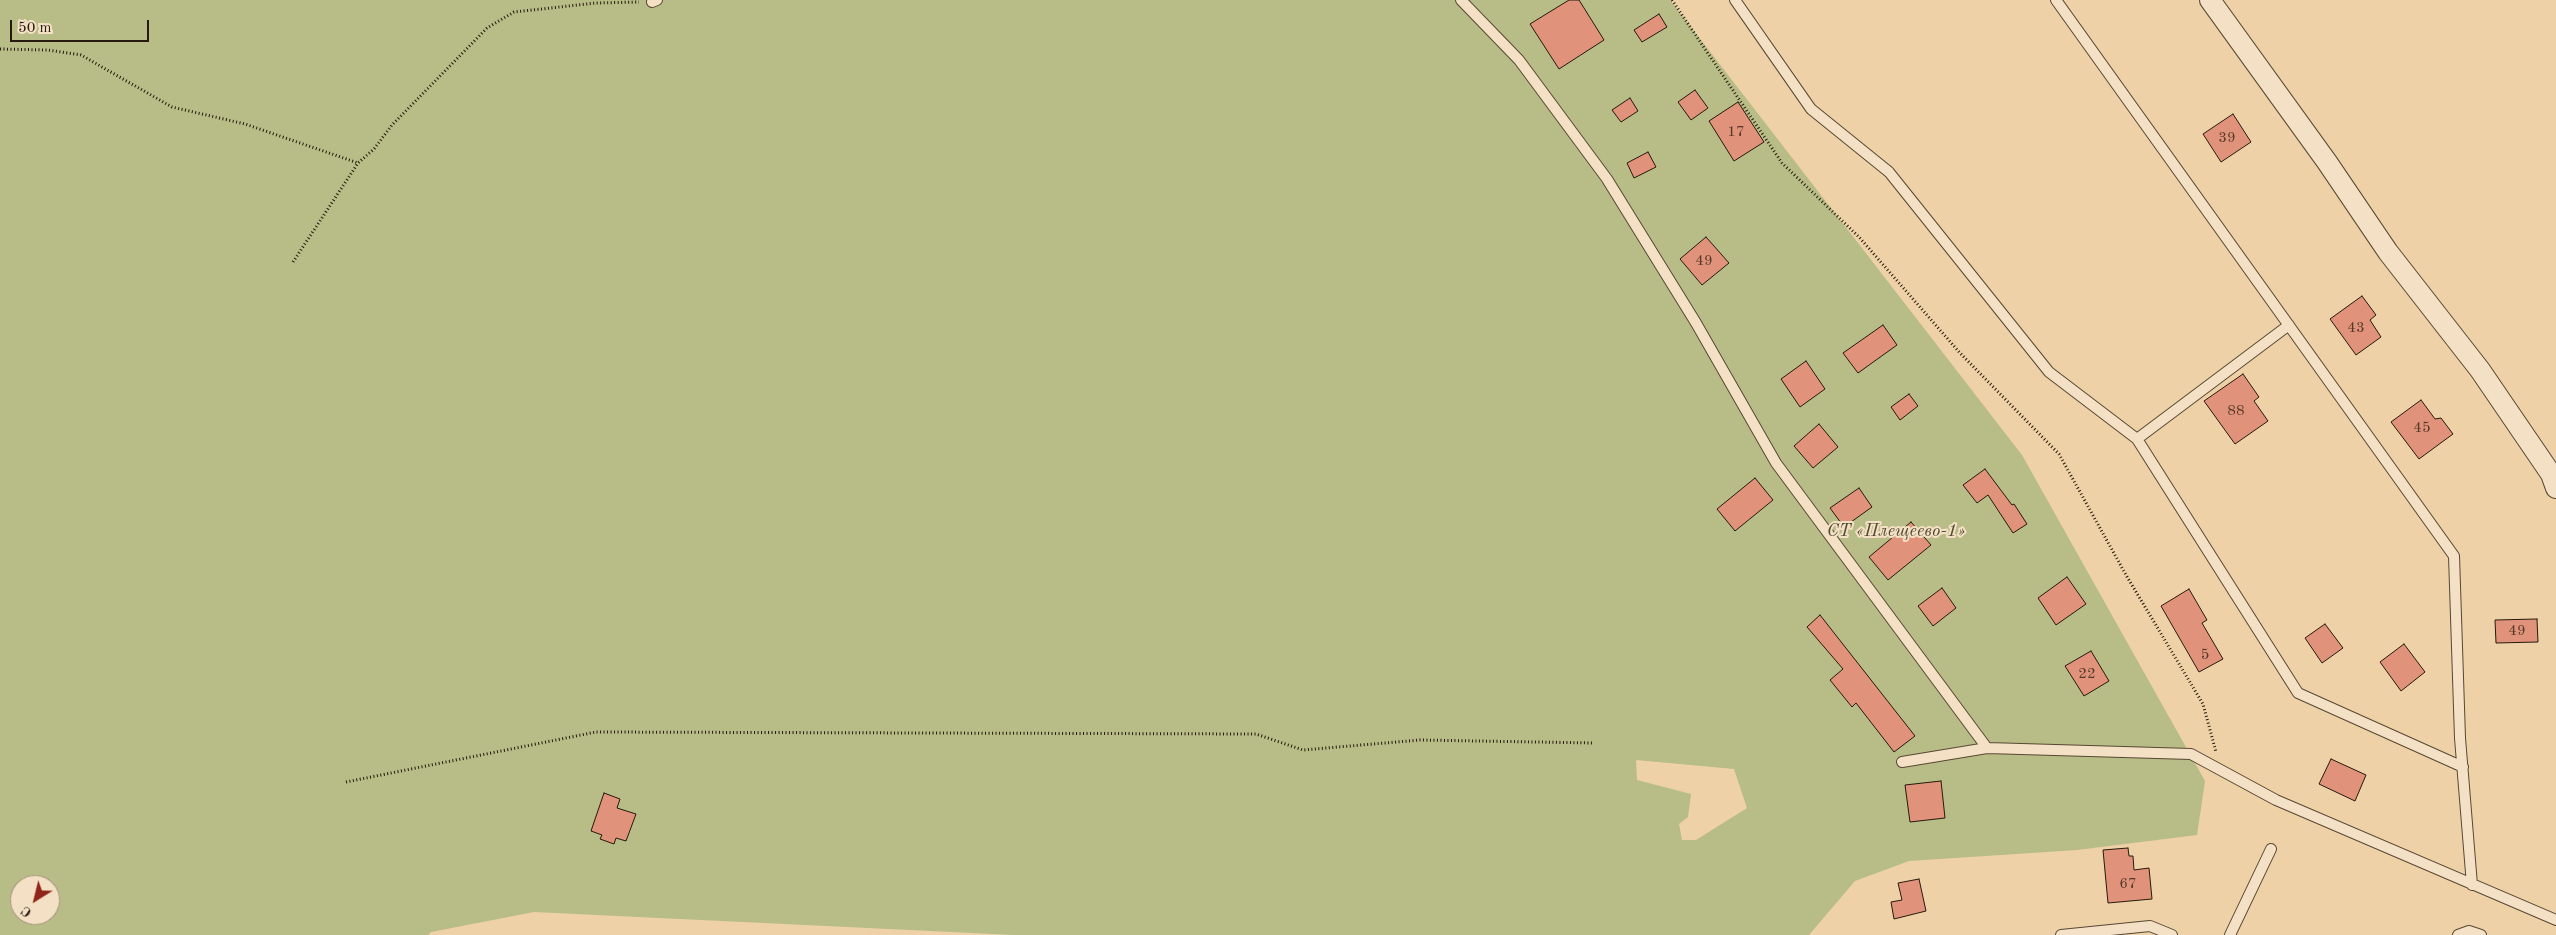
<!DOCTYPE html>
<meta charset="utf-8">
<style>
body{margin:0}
#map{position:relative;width:2556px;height:935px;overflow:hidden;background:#eed1a6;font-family:"Old Standard TT",serif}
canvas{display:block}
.north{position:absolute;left:10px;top:875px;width:50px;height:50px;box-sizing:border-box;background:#f4e1c5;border:1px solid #a1917b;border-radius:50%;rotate:216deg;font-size:14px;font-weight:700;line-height:20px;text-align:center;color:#251a0d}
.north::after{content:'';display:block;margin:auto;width:18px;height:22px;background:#8f2418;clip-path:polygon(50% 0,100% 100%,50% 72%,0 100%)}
.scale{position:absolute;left:10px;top:20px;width:139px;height:22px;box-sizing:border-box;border:2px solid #251a0d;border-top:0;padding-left:6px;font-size:15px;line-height:18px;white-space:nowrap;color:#251a0d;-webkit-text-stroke:4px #f4e1c5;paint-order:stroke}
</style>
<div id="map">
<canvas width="2556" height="935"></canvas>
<div class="north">С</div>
<div class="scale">50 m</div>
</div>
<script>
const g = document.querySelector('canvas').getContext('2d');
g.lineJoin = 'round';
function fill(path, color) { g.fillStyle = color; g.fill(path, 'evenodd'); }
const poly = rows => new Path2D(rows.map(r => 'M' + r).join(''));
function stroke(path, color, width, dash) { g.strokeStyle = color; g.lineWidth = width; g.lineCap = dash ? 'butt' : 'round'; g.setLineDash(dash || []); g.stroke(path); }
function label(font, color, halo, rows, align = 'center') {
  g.font = font + ' "Old Standard TT",serif'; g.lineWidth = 4; g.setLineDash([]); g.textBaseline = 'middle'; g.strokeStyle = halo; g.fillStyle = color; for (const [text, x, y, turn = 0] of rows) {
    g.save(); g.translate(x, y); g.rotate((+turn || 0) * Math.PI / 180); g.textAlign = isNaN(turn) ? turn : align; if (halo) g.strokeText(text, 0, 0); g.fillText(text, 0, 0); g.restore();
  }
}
fill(poly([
 [0,0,1670,0,2022,455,2205,781,2197,835,2077,850,1909,861,1855,881,1809,935,1014,935,534,912,431,932,428,935,0,935],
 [1636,760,1734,769,1747,808,1696,840,1682,840,1679,824,1688,817,1691,794,1637,780],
 [20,885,50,885,50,915,20,915]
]), '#b8bc87');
const building = poly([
 [1569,0,1579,0,1604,40,1559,69,1530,24,1569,0],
 [1659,14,1667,27,1642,42,1634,30,1659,14],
 [1695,90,1708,108,1691,120,1678,102,1695,90],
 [1630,98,1638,111,1621,122,1612,110,1630,98],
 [1738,102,1764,142,1734,161,1709,121,1738,102],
 [2233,114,2251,142,2221,162,2203,134,2233,114],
 [1648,152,1656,167,1634,178,1627,163,1648,152],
 [1706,237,1729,263,1702,285,1680,259,1706,237],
 [2362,296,2376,315,2370,320,2381,337,2356,355,2330,319,2362,296],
 [1883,325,1897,345,1858,373,1843,353,1883,325],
 [1806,361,1825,389,1800,407,1781,379,1806,361],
 [2243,374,2259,397,2254,401,2268,421,2235,444,2204,401,2243,374],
 [1909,394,1918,406,1900,420,1891,407,1909,394],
 [2421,400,2435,419,2441,418,2453,434,2419,459,2391,422,2421,400],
 [1819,424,1838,447,1813,468,1794,446,1819,424],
 [1985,469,2012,505,2014,504,2027,524,2013,533,1988,495,1977,503,1963,485,1985,469],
 [1755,478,1773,500,1735,531,1717,509,1755,478],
 [1859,488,1872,507,1844,527,1830,508,1859,488],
 [1911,522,1931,545,1888,580,1869,557,1911,522],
 [2067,577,2086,604,2056,625,2038,598,2067,577],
 [1942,588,1956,608,1933,626,1918,606,1942,588],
 [2189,589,2207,620,2202,623,2223,659,2199,672,2161,606,2189,589],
 [1820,615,1915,736,1894,752,1856,703,1852,707,1830,680,1843,669,1807,627,1820,615],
 [2537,619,2538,642,2496,643,2495,620,2537,619],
 [2325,624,2343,648,2322,663,2305,638,2325,624],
 [2404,644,2425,672,2401,691,2380,662,2404,644],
 [2091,651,2109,681,2084,696,2065,666,2091,651],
 [2331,759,2366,775,2355,801,2319,784,2331,759],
 [1941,781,1945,818,1910,822,1905,785,1941,781],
 [604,793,620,799,617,808,636,814,626,841,616,838,614,844,600,839,602,835,591,831,604,793],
 [2128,848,2129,856,2133,856,2134,870,2149,868,2152,899,2108,903,2103,850,2128,848],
 [1919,879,1926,911,1894,919,1891,902,1902,900,1898,883,1919,879]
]);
fill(building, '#e0937a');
stroke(building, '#251a0d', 1);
const lane = poly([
 [1461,0,1519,60,1607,179,1696,323,1776,463,1987,748],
 [1735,0,1811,109,1889,172,2049,372,2137,439,2298,693,2463,767],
 [2056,0,2454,556,2460,738,2472,885],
 [652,2,657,0],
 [2137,439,2289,325],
 [1902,762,1987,748,2191,754,2276,800,2556,920],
 [2061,935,2150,926,2172,935],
 [2230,935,2271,849],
 [2458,935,2469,931,2481,935]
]);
const street = poly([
 [2210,0,2327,162,2388,252,2480,370,2551,474,2556,488]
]);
stroke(lane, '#574833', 12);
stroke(street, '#574833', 22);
stroke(poly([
 [1672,0,1782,163,1859,237,1960,353,2059,454,2126,575,2203,704,2216,752],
 [0,49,48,50,81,55,172,107,245,124,358,163],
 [293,262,358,163,374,149,392,125,487,28,514,12,596,3,639,2],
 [346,782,596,732,1256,734,1303,750,1420,740,1594,743]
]), '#251a0d', 3, [1, 2.5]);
stroke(lane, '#f4e1c5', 10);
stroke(street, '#f4e1c5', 20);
label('15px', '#543828', null, [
 ["17",1736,132],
 ["39",2227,138],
 ["49",1704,261],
 ["43",2356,328],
 ["88",2236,411],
 ["45",2422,428],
 ["49",2517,631],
 ["5",2205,655],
 ["22",2087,674],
 ["67",2128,884]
]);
label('italic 18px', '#514b32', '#f4e1c5', [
 ["СТ «Плещеево-1»",1896,531]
]);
</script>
